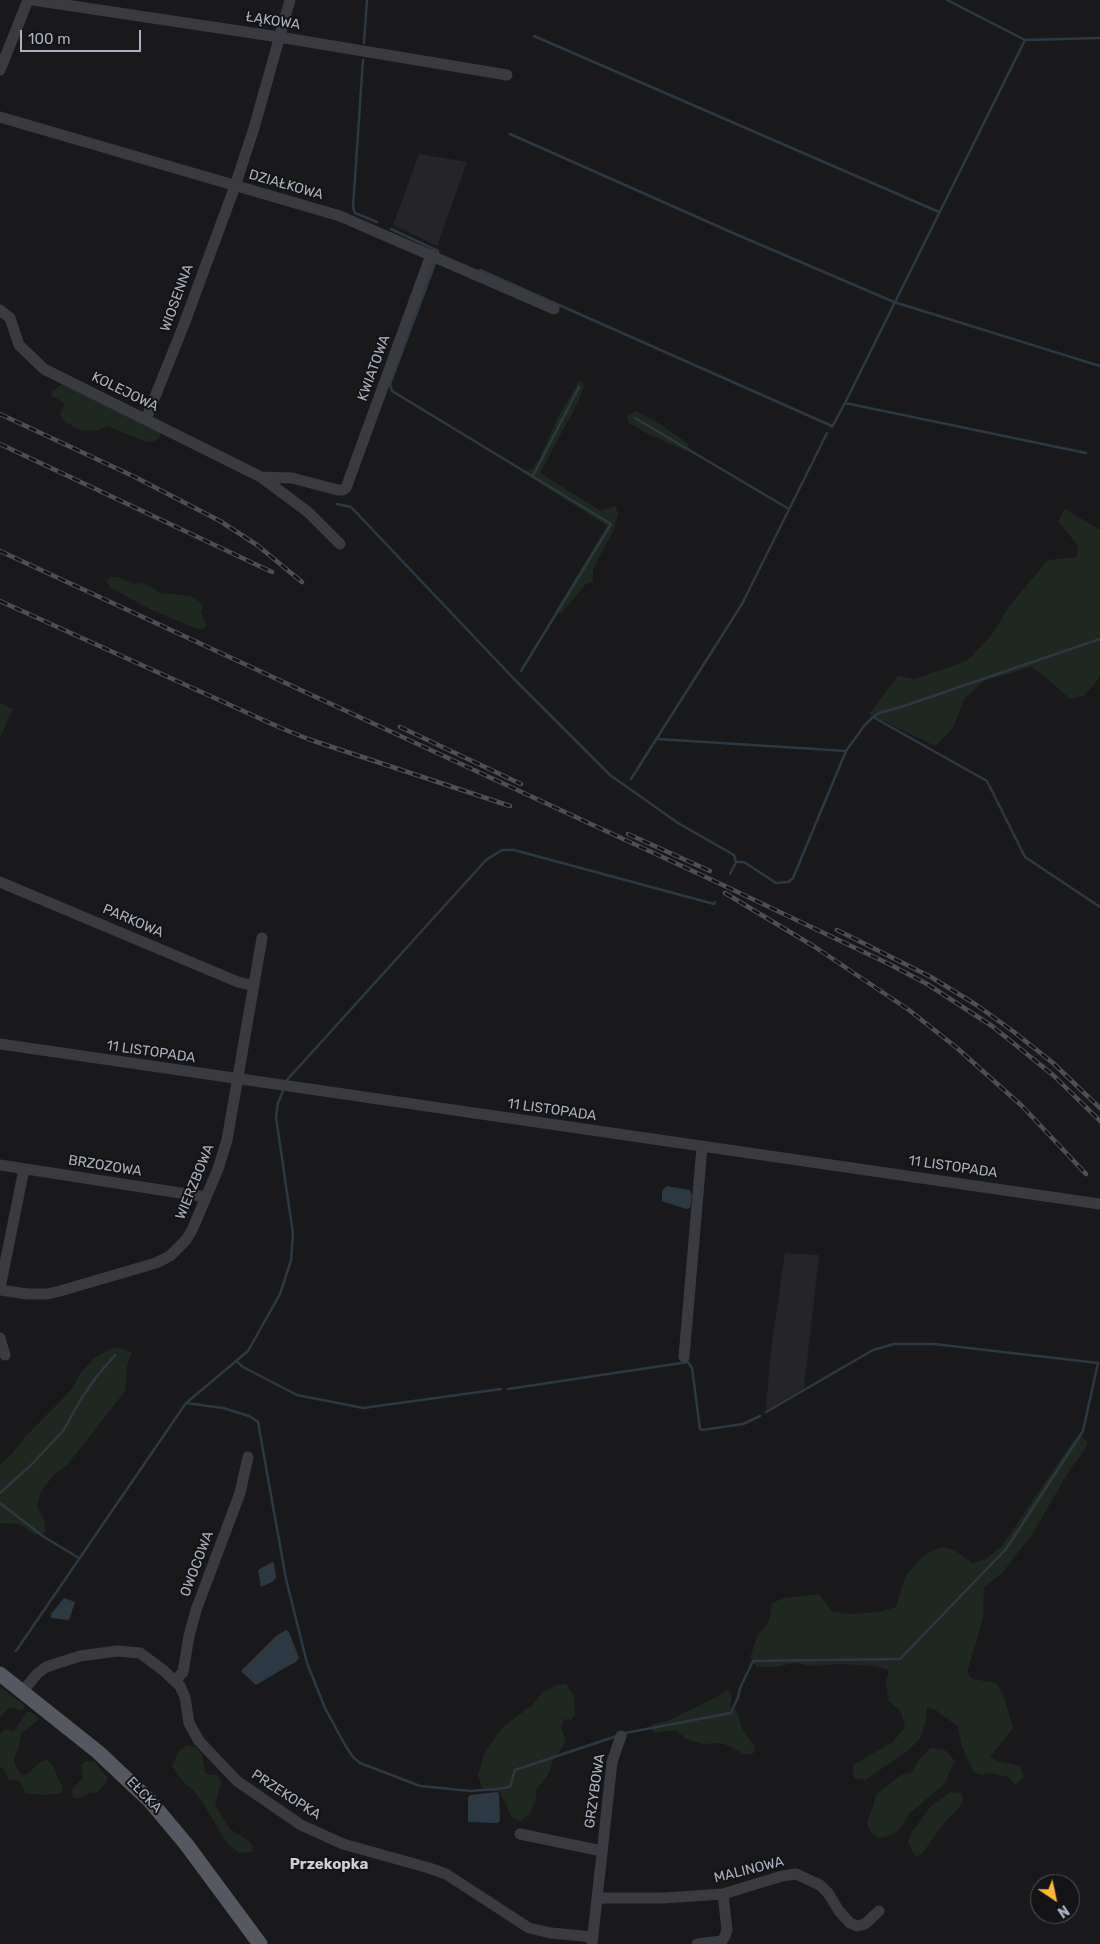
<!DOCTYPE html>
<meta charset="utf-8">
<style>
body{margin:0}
#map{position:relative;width:1100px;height:1944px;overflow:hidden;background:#19191c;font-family:Rubik,sans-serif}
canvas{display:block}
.north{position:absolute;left:1030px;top:1874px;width:50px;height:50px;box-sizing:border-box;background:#141417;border:1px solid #505259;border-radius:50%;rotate:146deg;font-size:14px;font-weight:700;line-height:20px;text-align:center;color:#aab0bd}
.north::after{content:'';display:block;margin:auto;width:18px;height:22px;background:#ffb82e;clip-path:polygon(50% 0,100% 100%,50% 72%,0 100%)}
.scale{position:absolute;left:20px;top:30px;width:121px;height:22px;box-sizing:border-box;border:2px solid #aab0bd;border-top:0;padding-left:6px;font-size:15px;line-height:18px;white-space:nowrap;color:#aab0bd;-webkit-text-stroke:4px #141417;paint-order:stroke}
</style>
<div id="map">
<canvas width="1100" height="1944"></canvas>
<div class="north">N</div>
<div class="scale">100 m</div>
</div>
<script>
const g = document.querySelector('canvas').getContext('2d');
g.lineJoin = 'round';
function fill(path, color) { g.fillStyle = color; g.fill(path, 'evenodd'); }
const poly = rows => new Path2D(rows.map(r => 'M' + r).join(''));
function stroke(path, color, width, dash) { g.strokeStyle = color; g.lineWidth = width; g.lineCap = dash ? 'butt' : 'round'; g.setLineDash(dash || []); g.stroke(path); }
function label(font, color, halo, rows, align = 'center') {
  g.font = font + ' Rubik,sans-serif'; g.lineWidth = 4; g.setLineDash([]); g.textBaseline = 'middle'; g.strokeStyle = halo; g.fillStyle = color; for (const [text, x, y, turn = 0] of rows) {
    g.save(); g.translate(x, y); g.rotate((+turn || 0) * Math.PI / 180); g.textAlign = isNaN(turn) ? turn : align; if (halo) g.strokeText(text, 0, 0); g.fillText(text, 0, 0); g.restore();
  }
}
fill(poly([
 [419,154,467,162,437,246,393,225],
 [785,1253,819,1255,804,1388,766,1410,770,1357]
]), '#252529');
fill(poly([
 [580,380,584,386,578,402,540,473,601,511,615,506,618,513,614,529,593,569,593,582,587,583,561,613,555,612,607,526,522,472,533,468,540,457,559,415],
 [63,384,160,430,160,437,155,441,146,442,107,426,100,430,84,431,74,428,71,424,66,423,60,414,65,403,52,396,52,391],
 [635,411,655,421,689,444,686,451,648,434,628,422,627,416],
 [1065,509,1100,530,1100,677,1084,696,1070,699,1042,674,1031,667,984,681,964,699,953,728,935,746,869,714,898,676,914,679,967,661,991,636,1011,604,1048,560,1077,557,1078,546,1058,521],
 [110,577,118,577,132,584,141,583,151,587,160,593,191,596,200,602,203,608,201,612,206,625,203,629,197,629,148,608,111,588,106,581],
 [0,703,13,709,0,737],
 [114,1347,132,1352,127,1366,125,1391,68,1464,55,1474,41,1491,37,1507,44,1520,46,1532,35,1535,20,1524,0,1523,0,1465,11,1455,25,1437,72,1389,80,1374,94,1358],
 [1080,1436,1088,1442,1084,1451,1069,1471,1033,1533,1002,1573,984,1587,983,1618,967,1673,972,1679,996,1683,1003,1694,1013,1728,990,1757,997,1761,1020,1766,1024,1777,1015,1785,1008,1777,992,1773,981,1775,973,1771,962,1747,958,1727,936,1710,927,1707,925,1724,920,1739,906,1752,865,1780,854,1778,853,1765,893,1742,905,1727,901,1712,888,1700,886,1682,889,1670,874,1666,841,1664,812,1666,795,1663,775,1667,757,1667,750,1658,757,1637,769,1621,772,1603,784,1598,819,1594,831,1611,849,1614,879,1612,896,1607,905,1577,924,1555,941,1547,954,1550,972,1563,986,1559,1002,1546,1073,1441],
 [566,1684,574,1696,575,1715,571,1720,564,1719,561,1727,566,1741,552,1762,549,1774,536,1789,536,1800,529,1814,521,1821,514,1819,508,1811,507,1805,498,1791,483,1791,478,1775,484,1754,502,1728,533,1704,543,1692,554,1686],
 [0,1687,24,1705,25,1708,21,1711,10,1707,0,1717],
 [728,1690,732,1696,730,1706,737,1711,742,1729,755,1747,753,1754,743,1754,730,1746,719,1743,704,1744,688,1740,675,1730,655,1733,650,1728,652,1724,667,1721,713,1699],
 [26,1712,31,1712,39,1719,21,1734,18,1750,14,1758,15,1765,21,1774,26,1775,42,1761,48,1760,55,1769,57,1777,63,1787,62,1793,43,1795,25,1793,22,1784,18,1780,9,1780,4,1769,0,1768,0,1734,5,1729,14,1731],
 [188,1745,197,1748,202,1755,205,1772,209,1775,217,1775,221,1781,215,1805,230,1829,249,1841,253,1847,252,1852,239,1853,227,1843,201,1800,192,1789,185,1784,172,1766,179,1751],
 [931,1748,945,1750,955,1761,944,1784,910,1813,898,1831,886,1837,878,1838,871,1832,867,1823,877,1794,901,1775,911,1773,921,1757],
 [85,1761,95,1762,108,1778,105,1784,96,1793,91,1792,79,1798,73,1798,72,1789,83,1778,81,1765],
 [951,1792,961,1793,963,1799,960,1807,945,1822,921,1855,915,1856,908,1842,912,1832,931,1806]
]), '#1e2820');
fill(poly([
 [667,1186,690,1190,692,1196,690,1208,686,1209,662,1201,662,1191],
 [272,1562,274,1563,276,1578,272,1582,261,1587,258,1570],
 [64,1598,75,1602,69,1620,51,1618,51,1614],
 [286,1630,289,1632,299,1658,296,1662,288,1666,256,1685,242,1672,242,1670,276,1636],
 [497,1792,499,1794,500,1820,498,1823,468,1822,468,1798,470,1795]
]), '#2d3942');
stroke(poly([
 [947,0,1025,40,1100,38],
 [534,36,939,212],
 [364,43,367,0],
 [363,60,353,207,355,213,377,222],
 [510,134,733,233,894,302,1100,366],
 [391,229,438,251,438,254],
 [436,261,390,384,392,391,611,524,521,671],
 [480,270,832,426],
 [845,403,1086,453],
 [635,418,789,509],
 [832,427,845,403,1025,40],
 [533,476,579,387],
 [337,504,351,507,515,680,610,775,678,823,734,855,736,862,744,862,776,883,788,882,793,878,846,751,864,726,873,717,879,713,901,707,1100,639],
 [873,717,987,781,1025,857,1100,907],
 [658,739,846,751],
 [631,779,742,604,827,433],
 [730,874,736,862],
 [286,1081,486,860,502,850,514,850,714,904,715,902],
 [236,1361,243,1367,297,1395,363,1408,501,1389],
 [508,1389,688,1362,692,1368,700,1429,702,1430,743,1424,760,1416],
 [186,1403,223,1408,249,1416,258,1422,286,1579,307,1663,325,1708,345,1745,353,1757,360,1763,420,1786,471,1791,496,1789,510,1787,515,1770,617,1736],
 [0,1493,31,1465,63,1431,81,1399,97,1376,115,1355],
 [0,1503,44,1537,79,1558],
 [16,1651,186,1403,248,1351,280,1294,291,1260,293,1234,276,1117,278,1103,283,1091],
 [625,1733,731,1713,738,1697,740,1688,753,1661,900,1659,1006,1549,1083,1431,1098,1363,934,1344,894,1344,873,1350,766,1412]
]), '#2d3942', 2.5);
stroke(poly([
 [33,0,279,37,507,75],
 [0,70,28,0],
 [0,117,340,216,554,309],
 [0,310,10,318,19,345,44,369,261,477,308,512,340,544],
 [146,419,183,327,235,186,254,128,290,0],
 [261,477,292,478,338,490,343,490,346,488,431,255],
 [0,882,238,982,254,986],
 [0,1044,1100,1204],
 [0,1165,206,1197],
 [0,1288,24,1169],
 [0,1290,27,1294,47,1294,60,1291,156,1263,170,1256,186,1240,192,1230,218,1169,227,1140,262,938],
 [0,1338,5,1355],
 [684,1357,702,1147],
 [175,1681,183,1672,189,1636,196,1610,240,1493,248,1457],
 [22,1692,37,1674,46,1667,80,1656,117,1651,140,1653,163,1670,180,1686,185,1697,189,1723,199,1741,237,1781,301,1825,343,1844,429,1868,446,1874,529,1928,551,1933,593,1937],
 [520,1834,602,1851],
 [598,1898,663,1898,723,1894,782,1876,796,1874,820,1885,828,1893,839,1911,850,1923,857,1926,865,1924,879,1911],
 [592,1944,612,1762,621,1736],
 [697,1944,722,1941,725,1936,727,1930,723,1894]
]), '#3a3b41', 11);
stroke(poly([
 [0,1674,98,1752,150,1801,186,1844,260,1944]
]), '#555861', 15);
const rail = poly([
 [0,414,135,477,220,521,257,545,302,582],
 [0,444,272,572],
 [0,551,725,886,889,964,927,984,992,1026,1053,1075,1100,1121],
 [0,601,281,728,308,739,510,806],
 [400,727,521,784],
 [628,834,710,871],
 [725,893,815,947,909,1010,957,1048,1022,1106,1086,1174],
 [837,930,931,977,975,1004,1014,1032,1053,1063,1100,1108]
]);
stroke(rail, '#4d4f57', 4.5);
stroke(rail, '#141417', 2.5, [8]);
label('14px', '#aab0bd', '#141417', [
 ["ŁĄKOWA",273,21,9],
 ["DZIAŁKOWA",286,185,16],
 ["WIOSENNA",177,298,-70],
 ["KWIATOWA",374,368,-70],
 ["KOLEJOWA",125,392,26],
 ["PARKOWA",133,921,23],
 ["11 LISTOPADA",151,1052,8],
 ["11 LISTOPADA",552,1110,8],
 ["BRZOZOWA",105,1166,9],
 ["11 LISTOPADA",953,1167,8],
 ["WIERZBOWA",195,1182,-68],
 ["OWOCOWA",197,1564,-69],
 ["GRZYBOWA",595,1791,-82],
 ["EŁCKA",144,1795,46],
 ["PRZEKOPKA",286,1795,33],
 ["MALINOWA",749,1870,-14]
]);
label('bold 15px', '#cccfd8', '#141417', [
 ["Przekopka",329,1865]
]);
</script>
